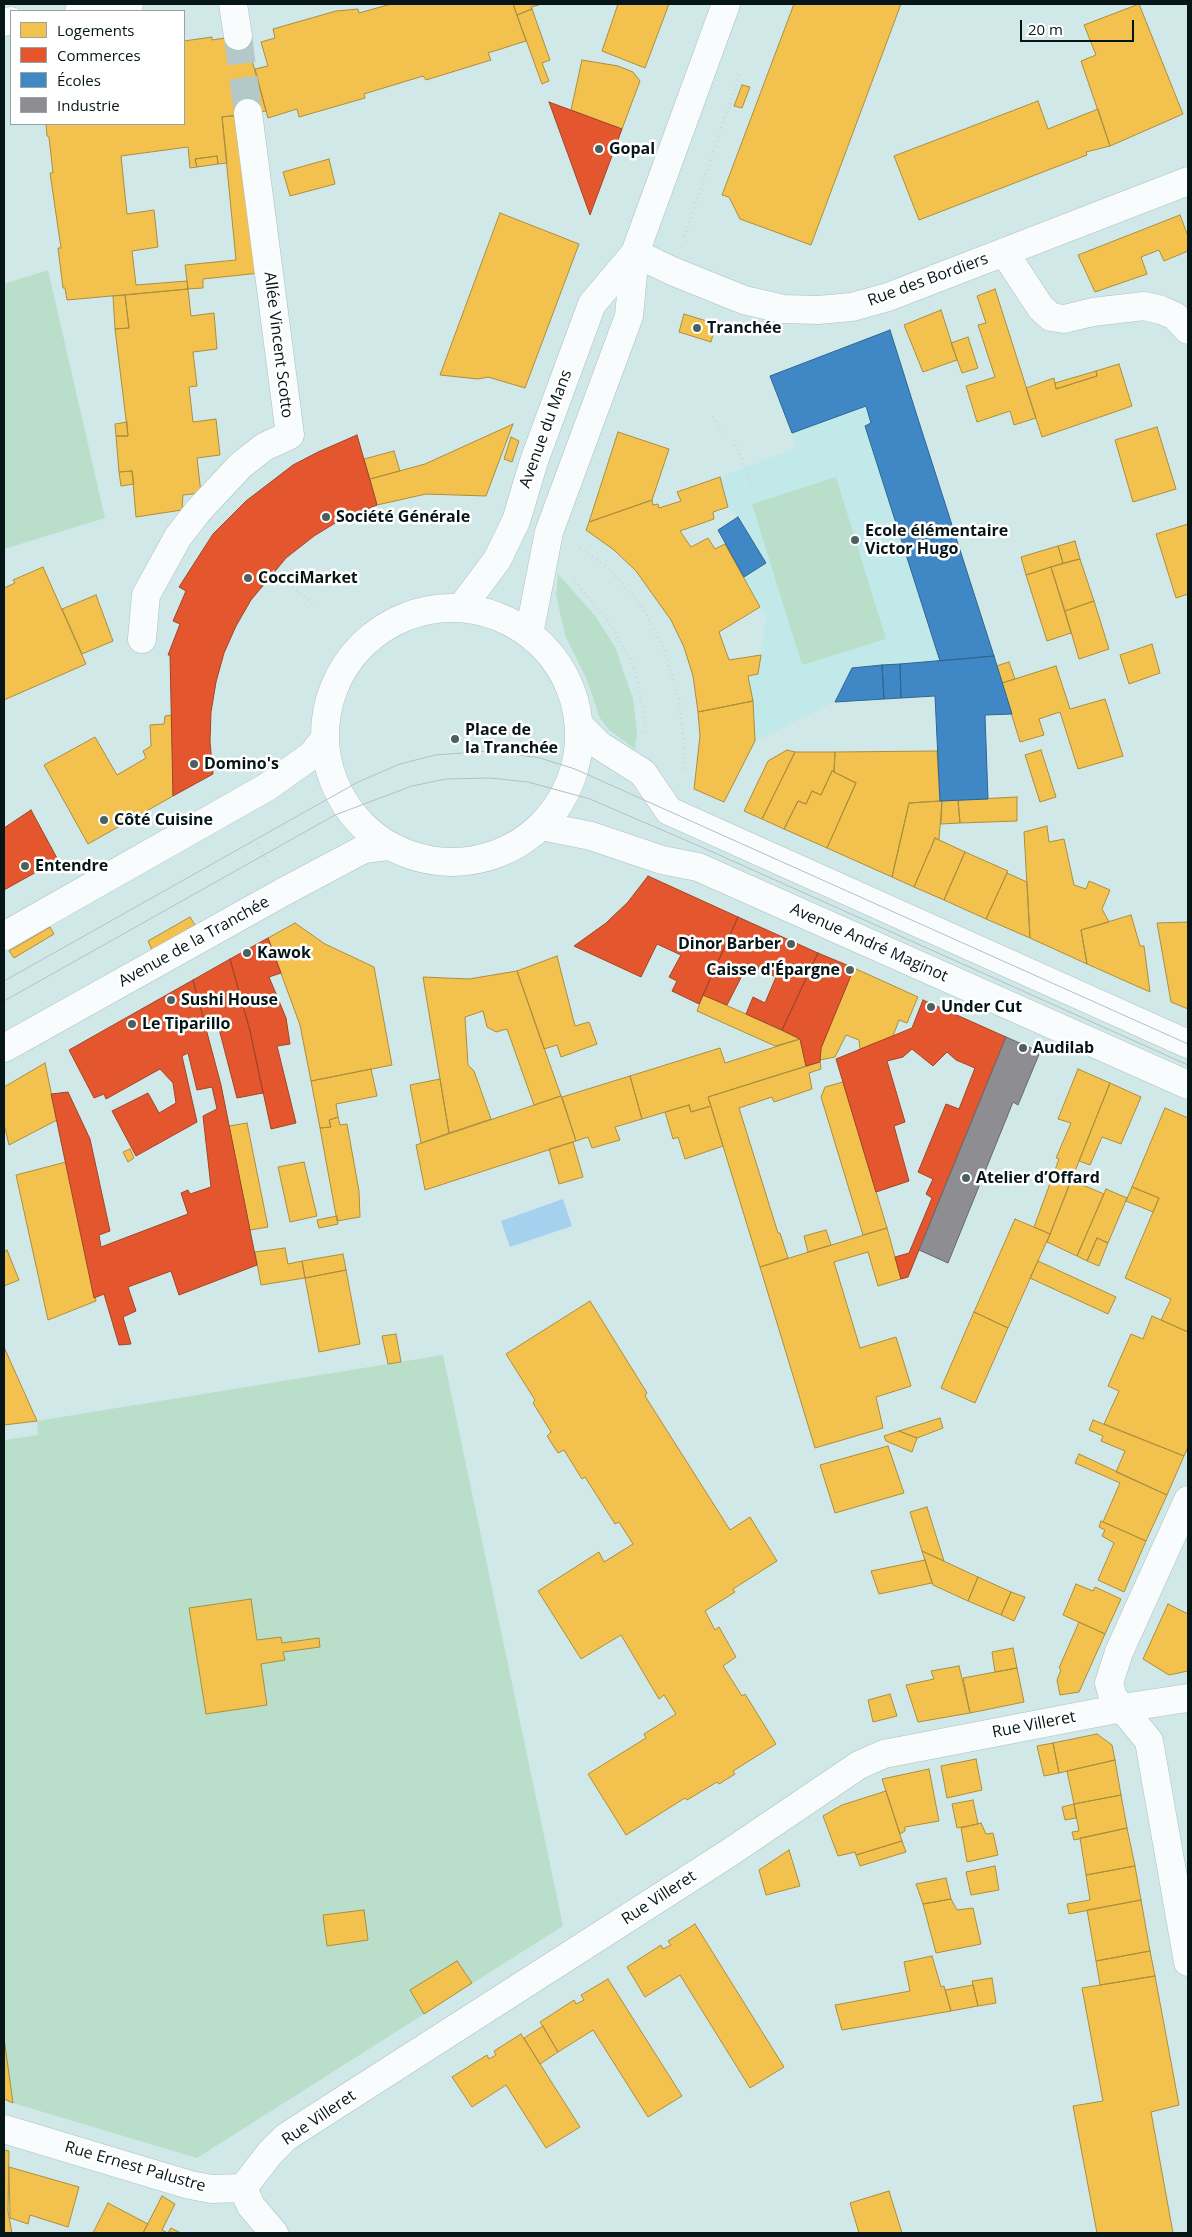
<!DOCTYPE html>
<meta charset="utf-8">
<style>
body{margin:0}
#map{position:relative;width:1192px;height:2237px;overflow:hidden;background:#d1e8e8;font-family:"Open Sans",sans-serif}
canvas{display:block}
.frame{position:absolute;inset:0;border:5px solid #061617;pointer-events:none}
.legend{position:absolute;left:10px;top:10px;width:175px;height:115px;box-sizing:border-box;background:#fff;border:1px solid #9ba2a2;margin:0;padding:6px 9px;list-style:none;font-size:15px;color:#061617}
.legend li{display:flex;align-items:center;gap:10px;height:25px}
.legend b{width:25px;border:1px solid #9ba2a2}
.scale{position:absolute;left:1020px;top:20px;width:114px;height:22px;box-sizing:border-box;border:2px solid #061617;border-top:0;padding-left:6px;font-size:15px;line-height:18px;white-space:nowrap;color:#061617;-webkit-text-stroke:4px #fff;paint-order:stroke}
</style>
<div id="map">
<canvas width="1192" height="2237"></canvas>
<div class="frame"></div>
<ul class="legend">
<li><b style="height:14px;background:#f2c14e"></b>Logements</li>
<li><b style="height:14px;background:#e4572e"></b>Commerces</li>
<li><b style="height:14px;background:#3f88c5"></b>Écoles</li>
<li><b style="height:14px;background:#8d8d92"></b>Industrie</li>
</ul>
<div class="scale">20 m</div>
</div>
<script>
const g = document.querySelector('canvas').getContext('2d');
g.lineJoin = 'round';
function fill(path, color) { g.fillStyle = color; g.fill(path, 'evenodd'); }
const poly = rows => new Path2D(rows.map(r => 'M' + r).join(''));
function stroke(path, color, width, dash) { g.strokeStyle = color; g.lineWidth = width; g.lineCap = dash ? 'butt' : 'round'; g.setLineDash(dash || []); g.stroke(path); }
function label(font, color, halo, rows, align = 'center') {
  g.font = font + ' "Open Sans",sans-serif'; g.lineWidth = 5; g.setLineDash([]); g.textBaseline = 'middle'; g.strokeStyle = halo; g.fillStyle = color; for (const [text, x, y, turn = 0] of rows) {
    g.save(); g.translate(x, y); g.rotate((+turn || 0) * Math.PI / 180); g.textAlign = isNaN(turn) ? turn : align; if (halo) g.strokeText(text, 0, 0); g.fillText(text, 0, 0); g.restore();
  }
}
fill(poly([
 [890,330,994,656,852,668,835,702,755,741,753,701,748,676,758,674,766,618,744,577,766,563,738,517,728,507,720,477,796,448,792,433,770,376]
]), '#c1e9ea');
fill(poly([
 [48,270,105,518,4,549,4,284],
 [836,477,886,639,802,665,752,504],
 [558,574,596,617,615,647,633,699,637,733,635,749,609,730,600,718,587,680,565,635,556,595],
 [443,1355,563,1926,197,2158,13,2103,4,2038,4,1440,38,1435,37,1421]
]), '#b9dfcb');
fill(poly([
 [563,1199,572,1226,510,1247,501,1221]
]), '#a5d0ee');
const homes = poly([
 [391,4,513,4,526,41,488,53,491,60,426,80,423,76,364,94,365,98,299,117,297,109,268,118,255,69,268,66,261,42,275,38,273,29,336,11,358,9,359,13,391,4],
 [513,4,539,4,539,5,531,7,532,9,517,15,513,4],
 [618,4,669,4,645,68,602,51,618,4],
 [794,4,901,4,811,245,740,219,729,197,722,195,794,4],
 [1139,4,1183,114,1110,146,1081,61,1096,55,1084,25,1139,4],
 [532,9,550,60,542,63,549,81,542,84,517,15,532,9],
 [245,35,266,111,222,117,227,163,218,164,217,156,195,159,197,167,190,168,188,147,121,156,127,214,154,210,158,247,132,251,136,285,187,281,188,289,67,300,65,288,63,288,58,248,61,248,50,173,53,173,49,137,47,136,46,124,184,124,184,41,212,37,212,40,245,35],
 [582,60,618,66,633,72,640,81,622,129,571,110,582,60],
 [742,85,750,87,742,108,734,106,742,85],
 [1038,101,1048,129,1098,109,1110,146,1086,152,1087,155,919,220,894,156,1038,101],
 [242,115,260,273,203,279,203,288,188,289,185,265,236,260,222,117,242,115],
 [217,156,218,164,197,167,195,159,217,156],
 [329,159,335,184,290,196,283,172,329,159],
 [500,213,579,244,525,388,488,377,478,379,440,375,500,213],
 [1180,215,1188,236,1188,251,1164,261,1159,250,1141,257,1147,274,1095,292,1078,255,1180,215],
 [188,289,191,316,214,313,217,349,193,352,197,386,189,387,193,422,216,419,220,455,197,458,201,493,183,495,182,510,136,517,132,471,119,472,116,436,128,436,115,329,129,328,125,295,188,289],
 [995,289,1036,418,1014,425,1010,411,977,422,966,386,995,377,978,325,986,323,977,296,995,289],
 [125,295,129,328,115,329,113,296,125,295],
 [941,310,957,360,923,372,904,325,941,310],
 [684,314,716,324,711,342,679,332,684,314],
 [968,337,978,368,962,373,951,343,968,337],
 [1119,364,1132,406,1042,437,1026,388,1054,378,1056,389,1097,376,1096,371,1119,364],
 [1096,371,1097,376,1056,389,1055,383,1096,371],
 [127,422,128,436,116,436,115,424,127,422],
 [513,424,486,496,426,494,377,505,370,479,425,464,513,424],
 [1157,427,1176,489,1133,502,1115,440,1157,427],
 [618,432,669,449,652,500,589,522,618,432],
 [511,437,519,441,512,462,504,459,511,437],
 [394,451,400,471,370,479,364,459,394,451],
 [132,471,134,484,121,486,119,472,132,471],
 [720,477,728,507,713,512,714,519,680,531,691,547,708,538,715,549,725,544,760,607,719,632,729,660,761,655,758,674,748,676,753,701,698,712,693,676,684,647,671,620,636,571,614,550,586,530,589,522,652,500,653,505,658,504,659,508,681,501,677,492,720,477],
 [1188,524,1188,594,1176,598,1156,534,1188,524],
 [1075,541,1080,559,1063,563,1058,546,1075,541],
 [1058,546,1063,563,1026,575,1021,557,1058,546],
 [1080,559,1094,601,1065,611,1051,567,1080,559],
 [43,567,86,664,4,700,4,588,15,583,13,580,43,567],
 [1051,567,1071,633,1047,641,1026,575,1051,567],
 [96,595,113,641,82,654,62,609,96,595],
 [1094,601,1109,649,1079,659,1065,611,1094,601],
 [1152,644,1160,673,1129,684,1120,655,1152,644],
 [1009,662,1015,679,1002,683,996,666,1009,662],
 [1056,666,1070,709,1105,699,1123,756,1078,769,1060,712,1039,719,1044,735,1020,742,1002,683,1056,666],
 [753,701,755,741,724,802,694,789,700,736,698,712,753,701],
 [172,715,173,796,88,844,44,765,95,737,117,775,146,758,143,751,151,746,150,725,164,724,165,716,172,715],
 [787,750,795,752,762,819,744,811,768,761,787,750],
 [1041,750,1056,797,1040,802,1025,755,1041,750],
 [937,751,940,801,909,803,892,877,827,848,856,783,834,772,835,752,937,751],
 [795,752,835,752,834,772,832,771,821,795,812,791,806,804,798,801,784,829,762,819,795,752],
 [832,771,856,783,827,848,784,829,798,801,806,804,812,791,821,795,832,771],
 [1017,797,1017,821,960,823,958,800,1017,797],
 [958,800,960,823,941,824,942,801,958,800],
 [942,801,939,840,935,838,914,887,892,877,909,803,942,801],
 [1047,826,1049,842,1064,839,1074,885,1086,889,1089,881,1110,890,1102,909,1109,922,1081,930,1087,964,1030,938,1024,832,1047,826],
 [935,838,965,852,944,900,914,887,935,838],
 [965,852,1008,871,986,919,944,900,965,852],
 [1007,873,1027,882,1030,938,986,919,1007,873],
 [1131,915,1140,946,1144,946,1150,992,1087,964,1081,930,1131,915],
 [190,917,195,925,152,950,148,941,190,917],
 [1188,922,1188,1009,1171,1002,1157,923,1188,922],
 [295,923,325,944,374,967,392,1065,311,1081,300,1025,268,938,295,923],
 [50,927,54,934,14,958,9,951,50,927],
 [557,956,575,1026,589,1022,597,1044,561,1057,557,1045,544,1049,517,971,557,956],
 [854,968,918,997,907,1023,899,1020,893,1036,860,1049,859,1040,846,1035,835,1057,820,1060,821,1048,854,968],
 [517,971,561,1096,534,1105,507,1029,496,1032,487,1027,483,1011,465,1017,468,1065,474,1071,491,1119,449,1133,423,977,469,979,517,971],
 [703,995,746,1014,800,1039,775,1046,697,1011,703,995],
 [800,1039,806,1066,708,1097,711,1106,691,1112,689,1105,642,1119,630,1076,720,1048,725,1063,800,1039],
 [820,1062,821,1069,809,1073,812,1089,774,1102,772,1097,739,1108,778,1233,780,1233,788,1258,760,1267,708,1097,820,1062],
 [45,1063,57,1120,9,1145,4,1124,4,1087,45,1063],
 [371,1069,377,1096,336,1104,338,1117,329,1120,331,1127,320,1128,311,1081,371,1069],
 [1078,1069,1110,1083,1050,1234,1034,1227,1059,1159,1056,1158,1071,1123,1058,1119,1078,1069],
 [630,1076,642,1119,615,1127,620,1140,592,1148,588,1137,576,1141,562,1097,630,1076],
 [440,1079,449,1133,421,1143,410,1085,440,1079],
 [843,1082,887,1228,863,1235,821,1097,825,1087,843,1082],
 [1110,1083,1141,1097,1121,1144,1102,1137,1090,1165,1079,1161,1110,1083],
 [561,1096,576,1141,425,1190,416,1145,561,1096],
 [689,1105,691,1112,711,1106,723,1146,685,1159,678,1137,673,1139,665,1112,689,1105],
 [1165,1108,1188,1118,1188,1332,1161,1320,1171,1299,1125,1278,1159,1198,1132,1187,1165,1108],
 [338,1117,340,1125,347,1124,359,1191,360,1217,337,1221,320,1128,331,1127,329,1120,338,1117],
 [247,1123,268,1227,250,1230,229,1126,247,1123],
 [573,1142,583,1177,559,1184,549,1149,573,1142],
 [130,1149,134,1158,128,1162,123,1152,130,1149],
 [66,1162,96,1301,48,1320,16,1175,66,1162],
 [304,1162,317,1216,290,1222,278,1167,304,1162],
 [1071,1180,1104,1194,1077,1256,1047,1242,1071,1180],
 [1132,1187,1159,1198,1153,1212,1126,1201,1132,1187],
 [1106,1189,1127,1198,1108,1243,1097,1238,1087,1261,1077,1256,1106,1189],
 [337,1216,338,1224,319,1228,317,1220,337,1216],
 [1015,1219,1050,1234,1008,1328,974,1312,1015,1219],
 [887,1228,901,1279,878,1286,868,1252,834,1262,860,1348,896,1337,911,1386,876,1397,883,1428,815,1448,760,1267,887,1228],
 [826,1230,831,1245,808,1252,804,1236,826,1230],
 [1097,1238,1108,1243,1099,1266,1087,1261,1097,1238],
 [285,1248,288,1264,302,1261,305,1278,261,1285,255,1252,285,1248],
 [7,1250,19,1280,4,1286,4,1252,7,1250],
 [343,1254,346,1270,305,1278,302,1261,343,1254],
 [1038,1261,1116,1297,1108,1314,1030,1278,1038,1261],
 [346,1270,360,1344,319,1352,305,1278,346,1270],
 [590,1301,647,1393,645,1396,730,1530,750,1517,777,1561,733,1589,735,1592,705,1611,715,1630,719,1627,736,1657,723,1666,742,1696,745,1694,776,1744,733,1771,735,1774,719,1784,717,1782,687,1800,685,1798,626,1835,588,1774,646,1738,644,1734,676,1714,664,1695,659,1699,621,1635,581,1659,538,1591,599,1552,604,1562,633,1544,619,1522,615,1524,585,1477,582,1479,564,1450,558,1453,547,1436,551,1432,533,1403,535,1400,506,1354,590,1301],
 [974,1312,1008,1328,975,1403,941,1388,974,1312],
 [1152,1316,1188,1332,1188,1447,1184,1456,1104,1424,1119,1391,1108,1386,1131,1334,1143,1339,1152,1316],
 [396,1334,401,1362,388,1364,382,1336,396,1334],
 [4,1347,37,1421,4,1425,4,1347],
 [940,1418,943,1428,917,1438,899,1431,940,1418],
 [1093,1420,1184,1456,1167,1495,1116,1472,1125,1451,1101,1441,1103,1436,1089,1430,1093,1420],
 [899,1431,917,1438,912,1452,886,1441,884,1436,899,1431],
 [888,1446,904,1493,835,1513,820,1465,888,1446],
 [1079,1454,1167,1495,1146,1541,1103,1522,1120,1483,1075,1463,1079,1454],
 [927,1507,944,1561,922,1551,910,1512,927,1507],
 [1101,1521,1146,1541,1124,1592,1098,1580,1114,1543,1102,1536,1105,1530,1099,1527,1101,1521],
 [922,1551,978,1577,968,1601,933,1585,922,1551],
 [925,1560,932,1583,879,1594,871,1571,925,1560],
 [978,1577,1011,1592,1001,1615,968,1601,978,1577],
 [1076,1584,1093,1591,1095,1587,1121,1599,1105,1634,1063,1615,1076,1584],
 [1011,1592,1025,1597,1014,1621,1001,1615,1011,1592],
 [251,1599,257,1640,281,1637,282,1643,319,1638,320,1647,283,1652,285,1660,261,1664,267,1705,206,1714,189,1608,251,1599],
 [1168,1604,1188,1614,1188,1671,1169,1675,1143,1659,1168,1604],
 [1079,1622,1105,1634,1079,1692,1060,1695,1057,1680,1061,1670,1059,1668,1079,1622],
 [1013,1648,1017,1668,995,1672,992,1652,1013,1648],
 [959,1666,970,1713,918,1722,906,1685,934,1679,931,1671,959,1666],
 [1017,1668,1024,1702,970,1713,963,1678,1017,1668],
 [890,1694,897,1716,873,1722,868,1700,890,1694],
 [1097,1734,1112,1745,1115,1760,1059,1773,1053,1743,1097,1734],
 [1053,1743,1059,1773,1044,1776,1037,1746,1053,1743],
 [976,1759,982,1790,947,1798,941,1766,976,1759],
 [1115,1760,1121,1795,1074,1804,1067,1771,1115,1760],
 [929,1769,939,1821,905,1827,905,1831,900,1834,882,1779,929,1769],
 [886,1791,902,1841,856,1855,855,1852,838,1856,823,1816,842,1805,886,1791],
 [1121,1795,1127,1828,1074,1840,1072,1832,1079,1831,1074,1804,1121,1795],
 [973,1800,978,1824,957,1828,952,1804,973,1800],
 [1074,1804,1076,1818,1065,1820,1062,1807,1074,1804],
 [981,1823,986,1834,993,1833,998,1855,967,1862,961,1828,981,1823],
 [1127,1828,1135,1866,1086,1875,1080,1838,1127,1828],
 [902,1841,906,1852,860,1866,856,1855,902,1841],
 [789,1850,800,1886,766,1895,759,1870,789,1850],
 [995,1866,999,1890,971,1895,966,1872,995,1866],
 [1135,1866,1141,1900,1069,1914,1067,1904,1090,1900,1086,1875,1135,1866],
 [946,1878,951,1899,923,1904,916,1884,946,1878],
 [951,1899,957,1910,973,1908,981,1944,936,1953,923,1904,951,1899],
 [1141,1900,1150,1951,1096,1961,1087,1910,1141,1900],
 [364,1910,368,1940,327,1946,323,1915,364,1910],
 [695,1924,784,2067,750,2088,680,1975,645,1997,627,1967,661,1945,663,1949,671,1945,668,1941,695,1924],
 [1150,1951,1155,1976,1100,1985,1096,1961,1150,1951],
 [932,1956,941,1987,944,1986,951,2011,842,2030,835,2005,910,1991,904,1962,932,1956],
 [457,1961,472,1983,424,2014,410,1990,457,1961],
 [1155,1976,1179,2105,1151,2112,1173,2233,1097,2233,1073,2106,1103,2101,1082,1988,1155,1976],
 [992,1978,996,2003,978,2006,972,1981,992,1978],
 [608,1979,682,2096,648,2117,593,2030,558,2052,540,2022,574,2000,576,2004,584,2000,581,1995,608,1979],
 [973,1985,978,2006,951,2011,945,1990,973,1985],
 [543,2026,558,2052,540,2064,524,2038,543,2026],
 [521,2034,580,2127,546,2148,506,2085,472,2107,452,2077,487,2055,489,2059,496,2055,494,2051,521,2034],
 [4,2038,13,2103,4,2099,4,2038],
 [4,2150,9,2151,8,2211,12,2233,4,2233,4,2150],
 [9,2167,79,2187,68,2227,30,2215,28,2224,10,2218,9,2167],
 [889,2191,902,2233,857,2233,859,2233,850,2203,889,2191],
 [162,2196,175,2204,162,2230,168,2233,171,2228,181,2233,143,2233,162,2196],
 [108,2203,148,2224,143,2233,93,2233,108,2203]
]);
fill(homes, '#f2c14e');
stroke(homes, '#ab8e3e', 1);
const shops = poly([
 [549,102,622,129,590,215,549,102],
 [357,435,377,505,340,520,314,536,286,558,251,600,236,626,224,653,216,682,211,712,210,742,213,774,173,796,170,655,168,655,180,624,173,621,186,591,179,587,213,534,246,501,293,465,318,452,357,435],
 [31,810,58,860,4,890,4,828,31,810],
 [648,876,738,917,699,1004,672,991,677,981,669,977,681,955,657,944,641,977,574,946,606,923,628,902,648,876],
 [738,917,818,953,782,1030,746,1014,753,997,765,1003,776,977,748,964,727,1005,703,995,738,917],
 [268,938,281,973,269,977,286,1018,290,1044,277,1046,296,1123,271,1129,250,1031,230,959,268,938],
 [818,953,854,968,821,1048,820,1062,806,1066,800,1039,782,1030,818,953],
 [230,959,250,1031,263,1093,237,1098,218,1025,207,1030,193,980,230,959],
 [193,980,221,1085,257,1265,179,1295,171,1271,128,1287,136,1311,123,1317,131,1344,119,1345,104,1294,94,1298,51,1094,68,1092,90,1139,110,1231,99,1235,101,1247,188,1214,181,1193,188,1190,190,1194,211,1187,203,1116,217,1109,212,1087,197,1090,188,1053,182,1056,197,1122,136,1156,112,1111,148,1093,159,1113,176,1103,173,1083,160,1069,106,1099,104,1094,94,1098,69,1050,193,980],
 [923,1000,1006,1037,908,1277,901,1279,895,1257,909,1253,932,1198,926,1194,933,1179,918,1172,946,1104,959,1109,975,1068,956,1060,947,1052,933,1066,912,1049,903,1057,887,1061,905,1122,894,1126,909,1181,876,1192,836,1059,912,1028,923,1000]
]);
fill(shops, '#e4572e');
stroke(shops, '#a14427', 1);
const schools = poly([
 [890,330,918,419,994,656,940,661,865,426,871,423,866,406,792,433,770,376,890,330],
 [738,517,766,563,744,577,718,530,738,517],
 [994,656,1012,714,985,715,988,799,940,801,935,696,901,698,900,664,994,656],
 [900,664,901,698,884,699,882,665,900,664],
 [882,665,884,699,835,702,852,668,882,665]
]);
fill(schools, '#3f88c5');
stroke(schools, '#2e6691', 1);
const industry = poly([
 [1006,1037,1040,1052,1018,1105,1013,1102,948,1263,919,1250,1006,1037]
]);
fill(industry, '#8d8d92');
stroke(industry, '#64696d', 1);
stroke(poly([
 [238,36,248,113]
]), '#b3c8c9', 28, [28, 14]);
const minor = poly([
 [233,4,238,36],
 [79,11,129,4],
 [4,22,11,21],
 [1004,252,1041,308,1051,317,1064,319,1093,312,1144,306,1161,310,1175,316,1188,330],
 [635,253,672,271,744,300,783,309,818,310,852,307,888,297,1188,181],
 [142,639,146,595,178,537,198,511,241,465,264,447,290,435,248,113],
 [1188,1500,1119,1652,1109,1683,1113,1697,1149,1741,1188,1962],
 [4,2129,190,2185,212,2189,243,2188],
 [243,2188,270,2153,286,2137,729,1853,859,1765,884,1754,1122,1708,1188,1698],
 [243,2188,251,2206,274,2233]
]);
const major = poly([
 '325 735a127 127 0 1 1 254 0a127 127 0 1 1-254 0Z',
 [461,608,497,560,516,521,534,461,592,304,635,253],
 [529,634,549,532,629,316,635,253,726,4],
 [579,725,599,745,643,773,669,811,1188,1044],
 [542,826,591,836,662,860,698,867,1188,1085],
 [4,936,267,787,312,755,325,738],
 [4,1048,285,891,364,849,388,846]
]);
stroke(minor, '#adbfbf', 29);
stroke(major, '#adbfbf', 29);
stroke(poly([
 [688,241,685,236,740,72],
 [713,416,723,436],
 [734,440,755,493],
 [580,548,610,570,627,589,642,607,662,644,679,699,685,752,682,771],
 [273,571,316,606],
 [575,581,611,626,634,667,645,718,645,735],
 [252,835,268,862]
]), '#cfd6d7', 3, [1, 4]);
stroke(minor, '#f8fcfc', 28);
stroke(major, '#f8fcfc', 28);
stroke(poly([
 [4,981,358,782,400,764,435,755,490,751,540,758,575,769,1188,1044],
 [4,1001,335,815,412,786,446,779,490,778,528,782,590,799,706,849,1188,1065]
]), '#b8bebe', 1);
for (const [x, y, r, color] of [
 [599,149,5,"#4d6060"],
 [697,328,5,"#4d6060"],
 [326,517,5,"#4d6060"],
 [855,540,5,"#4d6060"],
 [248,578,5,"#4d6060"],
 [455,739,5,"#4d6060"],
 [194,764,5,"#4d6060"],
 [104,820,5,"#4d6060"],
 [25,866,5,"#4d6060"],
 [791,944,5,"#4d6060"],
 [247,953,5,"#4d6060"],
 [850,970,5,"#4d6060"],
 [171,1000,5,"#4d6060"],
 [931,1007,5,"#4d6060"],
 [132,1024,5,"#4d6060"],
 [1023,1048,5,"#4d6060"],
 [966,1178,5,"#4d6060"]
]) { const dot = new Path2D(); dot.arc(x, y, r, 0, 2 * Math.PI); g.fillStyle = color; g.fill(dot); stroke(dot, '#fff', 2); }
label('bold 16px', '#061617', '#fff', [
 ["Gopal",609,149],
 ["Tranchée",707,328],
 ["Société Générale",336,517],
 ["Ecole élémentaire",865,531],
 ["Victor Hugo",865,549],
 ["CocciMarket",258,578],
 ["Place de",465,730],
 ["la Tranchée",465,748],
 ["Domino's",204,764],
 ["Côté Cuisine",114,820],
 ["Entendre",35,866],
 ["Dinor Barber",781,944,"right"],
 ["Kawok",257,953],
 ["Caisse d'Épargne",840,970,"right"],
 ["Sushi House",181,1000],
 ["Under Cut",941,1007],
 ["Le Tiparillo",142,1024],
 ["Audilab",1033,1048],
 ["Atelier d’Offard",976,1178]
], 'left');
label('16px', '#061617', '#fff', [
 ["Rue des Bordiers",928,280,-20],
 ["Allée Vincent Scotto",278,345,83],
 ["Avenue du Mans",546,429,-70],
 ["Avenue de la Tranchée",194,942,-29],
 ["Avenue André Maginot",869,943,24],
 ["Rue Villeret",1034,1725,-11],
 ["Rue Villeret",659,1898,-33],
 ["Rue Villeret",319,2118,-34],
 ["Rue Ernest Palustre",135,2167,16]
]);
</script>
